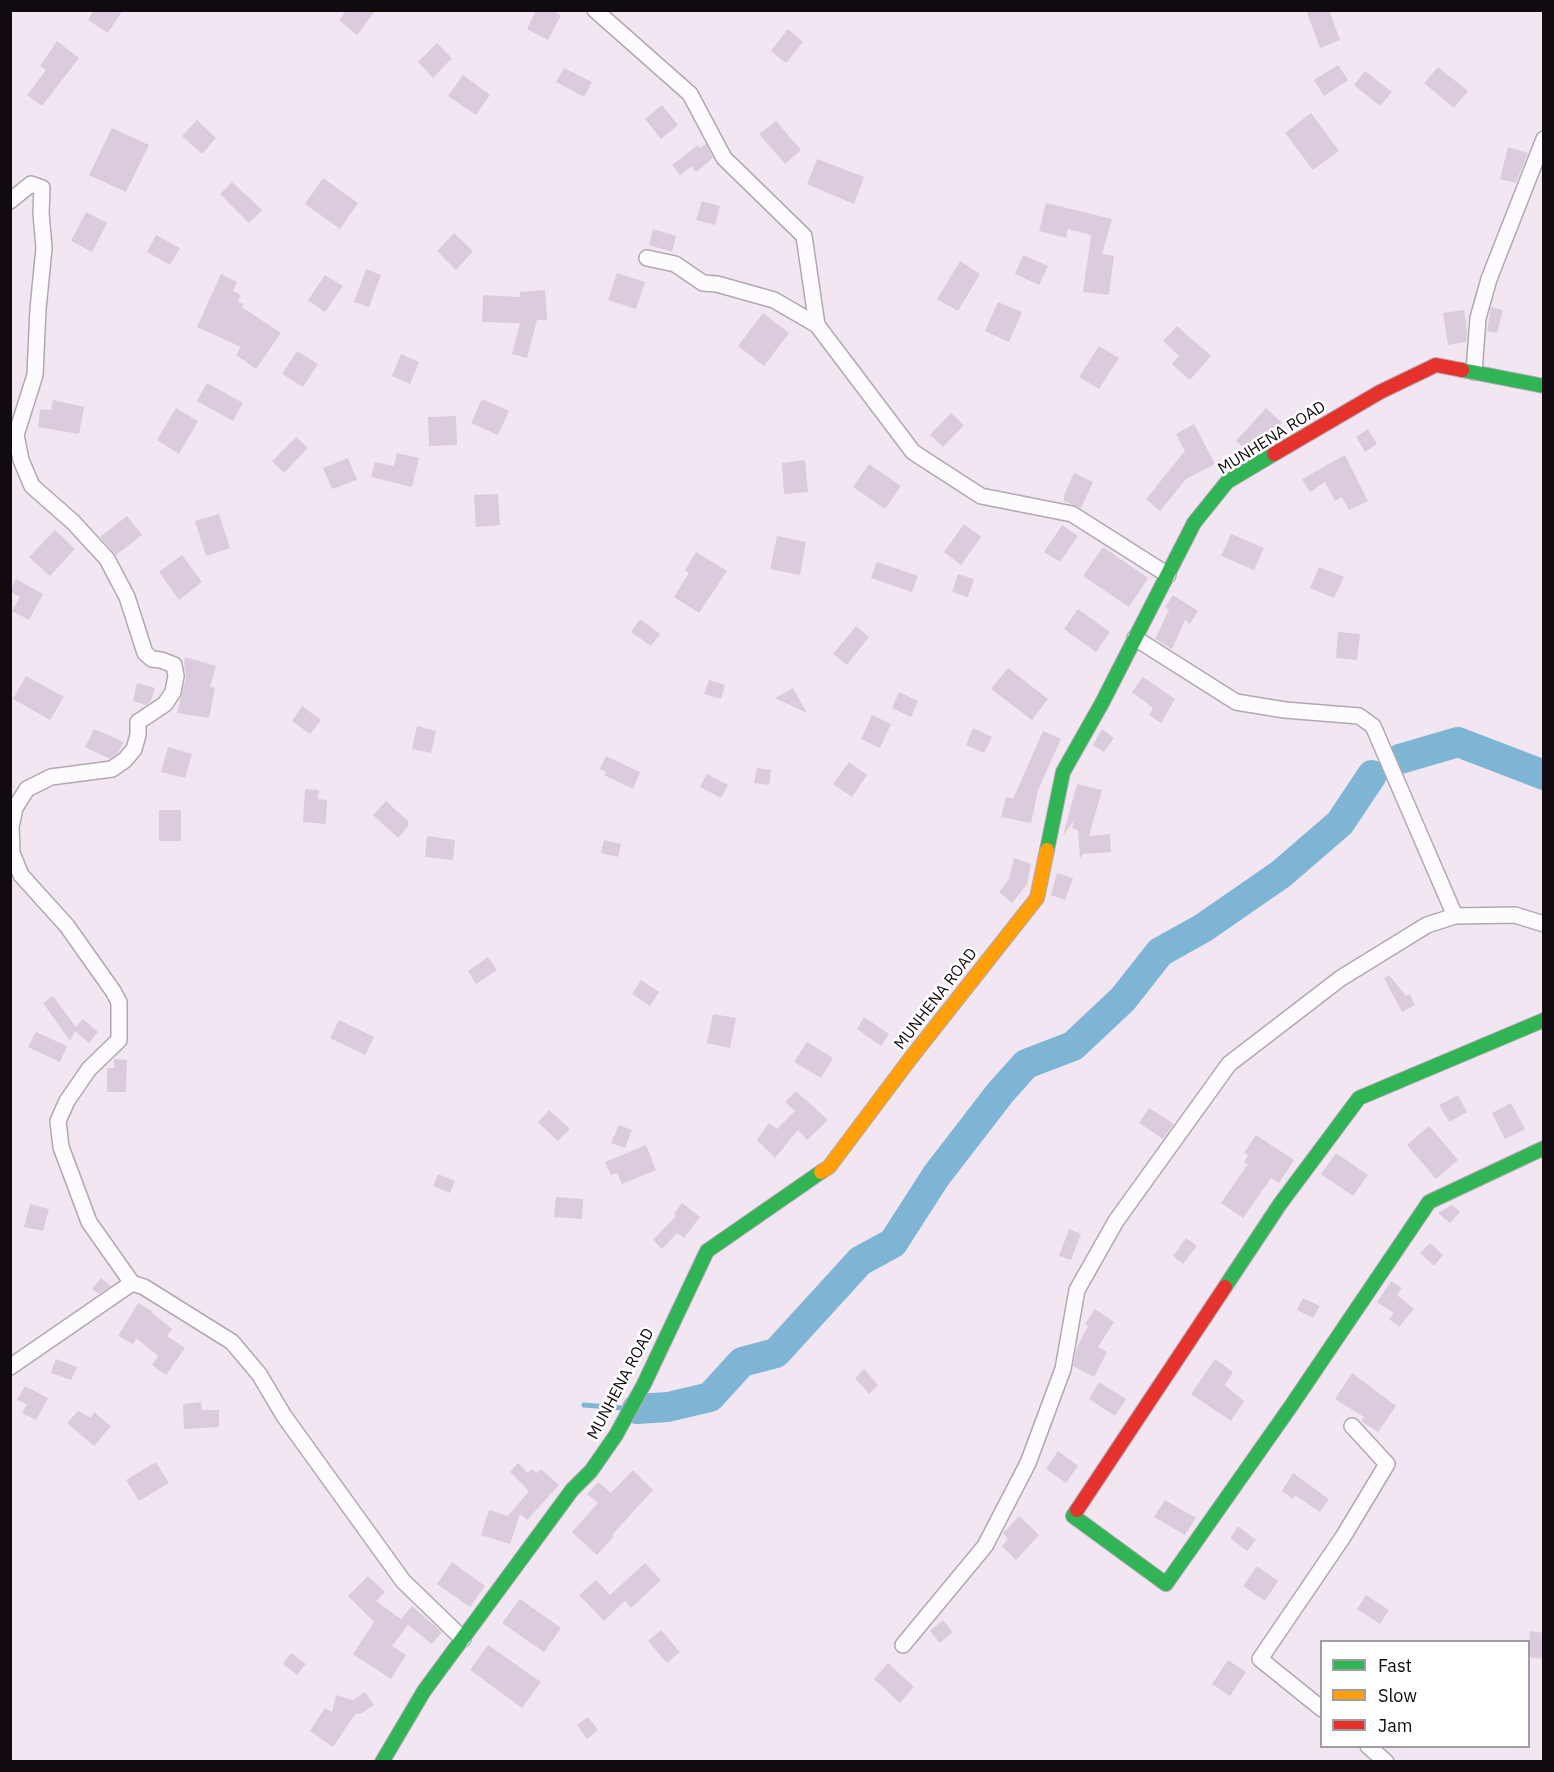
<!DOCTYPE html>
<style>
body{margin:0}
#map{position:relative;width:1554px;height:1772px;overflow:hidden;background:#f2e6f3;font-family:"IBM Plex Sans",sans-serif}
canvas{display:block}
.frame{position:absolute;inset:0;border:12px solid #110a11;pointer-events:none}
.legend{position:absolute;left:1320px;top:1640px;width:210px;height:108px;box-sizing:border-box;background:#fff;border:2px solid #a09da0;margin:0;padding:8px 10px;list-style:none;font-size:18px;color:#110a11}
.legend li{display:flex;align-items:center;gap:12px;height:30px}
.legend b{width:30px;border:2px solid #a09da0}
</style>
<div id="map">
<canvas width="1554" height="1772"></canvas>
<div class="frame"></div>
<ul class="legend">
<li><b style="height:8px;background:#30b455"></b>Fast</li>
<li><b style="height:8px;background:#ff9f0a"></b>Slow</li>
<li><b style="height:8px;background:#e5322d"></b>Jam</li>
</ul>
</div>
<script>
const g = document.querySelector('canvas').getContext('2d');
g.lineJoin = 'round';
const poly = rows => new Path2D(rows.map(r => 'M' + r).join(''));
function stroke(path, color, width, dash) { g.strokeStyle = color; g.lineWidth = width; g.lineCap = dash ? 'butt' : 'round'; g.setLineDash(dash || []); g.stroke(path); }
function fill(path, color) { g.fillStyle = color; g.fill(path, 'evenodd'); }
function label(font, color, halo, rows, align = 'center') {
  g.font = font + ' "IBM Plex Sans",sans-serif'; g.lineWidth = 5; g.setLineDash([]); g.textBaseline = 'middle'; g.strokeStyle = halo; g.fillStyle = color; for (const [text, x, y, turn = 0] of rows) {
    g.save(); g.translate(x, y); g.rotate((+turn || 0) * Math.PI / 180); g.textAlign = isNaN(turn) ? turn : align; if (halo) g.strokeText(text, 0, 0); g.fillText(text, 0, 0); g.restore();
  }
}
stroke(poly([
 [584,1405,622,1408]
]), '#7eb5d5', 5);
stroke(poly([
 [1400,759,1458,742,1544,775],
 [637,1409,668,1407,710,1397,742,1362,776,1353,860,1261,893,1243,936,1176,1000,1093,1026,1064,1073,1046,1123,999,1160,952,1203,928,1281,874,1340,823,1372,775]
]), '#7eb5d5', 30);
fill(poly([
 [94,10,123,10,108,33,88,20],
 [347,10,376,10,357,35,339,20],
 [536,10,551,10,561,15,548,40,527,29],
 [1306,10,1329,10,1340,40,1320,48],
 [788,29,803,42,786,63,771,51],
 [57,41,79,58,42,106,27,95,46,70,40,66],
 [437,43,452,58,433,78,418,62],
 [1338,65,1348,80,1324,96,1314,80],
 [1438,67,1468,91,1454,108,1424,83],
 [564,68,592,82,584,97,556,82],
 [1365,71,1392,92,1380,106,1354,85],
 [463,75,490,95,476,115,448,96],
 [662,105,678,125,661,139,645,119],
 [1311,113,1339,151,1313,170,1285,133],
 [197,120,216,138,202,154,182,136],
 [776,121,801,150,785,164,759,134],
 [112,128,149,145,126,192,89,175],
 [706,144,713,158,696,172,692,166,680,175,672,165,698,145,700,148],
 [1508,147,1528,153,1516,183,1500,179],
 [817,159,864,177,854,204,807,184],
 [323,178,358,203,340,229,305,204],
 [232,182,262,210,249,223,220,194],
 [702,201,720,206,715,225,696,220],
 [1046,203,1112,219,1102,254,1114,256,1109,295,1083,292,1091,235,1068,229,1066,238,1039,231],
 [86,212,107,223,92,252,71,241],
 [653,229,676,236,672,252,649,245],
 [454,233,473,251,456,270,437,251],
 [156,235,180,248,170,265,147,252],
 [1023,255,1048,266,1039,285,1015,274],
 [960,261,980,274,958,311,937,299],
 [366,269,381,275,369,307,354,302],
 [617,273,645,282,636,309,608,300],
 [221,274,237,282,233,291,241,295,238,302,244,304,242,307,281,333,256,369,236,355,241,347,197,327],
 [325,275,343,286,325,312,308,300],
 [545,290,547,320,537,320,527,358,512,354,520,323,482,322,483,295,520,297,520,292],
 [998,302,1022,312,1009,342,985,331],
 [1491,307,1503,310,1497,333,1487,331],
 [1464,310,1467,330,1466,342,1448,345,1443,313],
 [763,313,789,333,764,366,738,346],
 [1177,326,1211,356,1190,380,1172,364,1179,356,1163,341],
 [1099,346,1119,358,1099,389,1079,377],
 [297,351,318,364,303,387,282,374],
 [401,354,419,362,410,384,392,376],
 [207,383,243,403,233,421,197,401],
 [482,399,509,411,498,435,471,423],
 [53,400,84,407,79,434,38,427,40,409,51,410],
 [176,408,198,421,179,454,157,440],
 [1266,408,1282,423,1260,448,1250,454,1236,441],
 [951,413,964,425,943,447,930,435],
 [456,416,457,445,429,446,428,417],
 [1194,424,1215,464,1186,479,1160,511,1146,499,1185,451,1176,434],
 [1368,429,1377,444,1365,452,1356,437],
 [296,437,308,448,284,473,272,461],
 [397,453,419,458,412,487,371,477,375,462,394,466],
 [1345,455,1368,501,1349,510,1342,497,1335,501,1325,482,1310,492,1302,479],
 [348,458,357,480,332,489,323,468],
 [805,460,808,492,784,494,782,463],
 [869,464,901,486,885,509,853,487],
 [1074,473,1093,482,1081,508,1064,501,1064,495],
 [498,494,500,525,476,527,474,495],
 [219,514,230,548,206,556,195,521],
 [127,516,142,535,116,555,100,537],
 [964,524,981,537,961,565,944,552],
 [1062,525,1078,536,1060,562,1044,552],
 [55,530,75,549,50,576,29,557],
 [1231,534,1264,548,1254,570,1221,556],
 [777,536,806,542,800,575,770,569],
 [1103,547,1148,578,1129,607,1083,576],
 [696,552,727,571,699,613,674,597,689,573,685,570],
 [182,555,202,582,179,600,159,572],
 [877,562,918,576,912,592,871,578],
 [1319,567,1344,577,1334,598,1310,588],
 [958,574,974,579,968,597,952,592],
 [16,579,43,594,29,620,12,611,20,597,10,591],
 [1173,595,1198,611,1190,624,1185,620,1172,649,1155,639,1169,610,1165,607],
 [1078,609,1110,632,1096,652,1064,629],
 [640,619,660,634,651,646,631,632],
 [856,626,869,637,847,665,833,654],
 [1338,632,1360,634,1357,660,1336,658],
 [185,657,216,666,210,687,215,688,209,718,177,713,186,678,184,663],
 [1008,668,1048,699,1032,720,991,689],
 [26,676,64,697,50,720,13,699],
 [1143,677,1175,699,1161,723,1149,715,1153,708,1132,692],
 [709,680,725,685,721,699,704,694],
 [137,683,155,688,151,701,146,705,133,701],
 [793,688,807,713,775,698],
 [899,692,918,701,911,717,892,708],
 [302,706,321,720,310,734,292,721],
 [872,715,891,724,880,748,861,739],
 [417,726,436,731,431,753,412,749],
 [973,728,992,737,984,753,966,745],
 [94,729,124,742,118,753,110,759,85,747],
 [1102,729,1114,738,1104,752,1093,745],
 [1043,731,1061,739,1038,790,1031,823,1001,817,1006,797,1013,799],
 [168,747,192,754,185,778,161,772],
 [606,756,640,772,633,789,604,775,606,772,600,769],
 [849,762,867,775,852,797,833,784],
 [757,768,771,770,769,785,754,783],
 [707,774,728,785,721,798,700,787],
 [1077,784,1102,790,1089,836,1110,834,1111,852,1083,854,1080,859,1078,830,1072,828,1075,819,1063,836],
 [305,789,319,790,318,799,327,800,326,824,303,822],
 [386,801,408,821,408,826,398,838,373,815],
 [159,810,181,810,181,841,159,841],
 [427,836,455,840,453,860,425,857],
 [604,840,621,844,618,857,601,853],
 [1014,858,1031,864,1027,884,1012,903,999,892,1009,879],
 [1057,873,1073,878,1065,900,1051,895],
 [488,957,497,970,476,984,468,971],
 [1389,975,1406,996,1410,994,1415,1005,1402,1012,1384,978],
 [641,980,659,992,650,1006,632,994],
 [53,996,76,1027,83,1019,98,1032,89,1043,75,1031,70,1041,43,1003],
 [713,1014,736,1018,730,1048,707,1043],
 [864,1017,889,1034,881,1046,857,1029],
 [339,1020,374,1037,365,1055,330,1038],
 [36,1032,67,1046,60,1062,28,1047],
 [807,1042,833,1058,821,1078,794,1062],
 [114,1059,127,1060,126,1092,107,1092,107,1068,114,1068],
 [796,1091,828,1120,807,1140,798,1130,775,1158,757,1140,769,1123,777,1129,795,1111,785,1102],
 [1458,1095,1467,1112,1449,1122,1439,1105],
 [1511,1103,1525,1129,1505,1139,1492,1113],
 [1149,1108,1174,1124,1163,1139,1139,1123],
 [549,1110,570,1129,558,1141,538,1122],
 [619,1125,632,1130,625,1148,611,1143],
 [1429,1126,1458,1160,1436,1179,1407,1145],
 [1256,1135,1294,1160,1279,1183,1271,1178,1243,1218,1221,1203,1248,1164,1244,1162,1248,1155,1244,1153],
 [646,1145,656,1170,622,1184,617,1173,611,1175,605,1162],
 [1336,1153,1368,1175,1353,1196,1321,1174],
 [438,1174,455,1181,450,1193,433,1186],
 [556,1197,583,1199,582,1219,554,1217],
 [682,1203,700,1217,684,1238,677,1233,662,1249,653,1240,676,1216,674,1214],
 [30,1204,49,1209,43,1231,24,1227],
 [1452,1205,1460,1212,1450,1223,1438,1213],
 [1069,1229,1081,1234,1071,1260,1059,1256],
 [1186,1238,1197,1246,1183,1264,1173,1256],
 [1430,1243,1443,1255,1434,1266,1420,1253],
 [101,1278,111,1286,99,1294,92,1289],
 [1391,1281,1402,1288,1397,1295,1414,1309,1399,1327,1389,1319,1394,1313,1377,1302],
 [1303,1298,1320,1306,1313,1318,1297,1310],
 [138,1303,152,1311,151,1312,172,1329,167,1336,185,1348,166,1375,152,1365,158,1356,136,1338,133,1344,118,1336],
 [1095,1309,1114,1322,1098,1347,1107,1352,1094,1377,1073,1366,1077,1347,1088,1326,1085,1324],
 [56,1359,77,1367,71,1380,51,1373],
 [1215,1359,1233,1372,1225,1385,1244,1401,1231,1421,1191,1394],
 [864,1369,878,1385,869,1394,855,1378],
 [1352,1373,1396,1406,1378,1432,1361,1421,1364,1417,1335,1399],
 [1099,1382,1126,1399,1115,1416,1089,1399],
 [25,1386,48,1398,36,1420,22,1413,27,1404,17,1400],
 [201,1402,202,1410,219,1410,219,1427,184,1429,183,1404],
 [78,1411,91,1418,94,1412,111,1426,94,1446,67,1423],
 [1058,1451,1078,1466,1066,1483,1046,1469],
 [156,1462,169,1483,139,1501,126,1480],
 [518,1463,528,1473,532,1469,537,1473,541,1469,559,1485,527,1520,520,1514,510,1544,481,1535,489,1510,508,1516,529,1491,510,1472],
 [633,1470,653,1490,612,1535,614,1536,597,1555,572,1532,598,1503,587,1494,598,1482,611,1493],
 [1293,1473,1329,1499,1320,1512,1295,1495,1293,1499,1282,1491],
 [1165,1500,1196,1518,1185,1535,1154,1517],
 [1019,1516,1039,1535,1016,1560,1002,1546,1008,1539,1003,1533],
 [1238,1526,1256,1540,1247,1551,1230,1538],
 [452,1562,485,1586,470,1607,437,1584],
 [645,1563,661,1580,631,1608,625,1601,604,1621,579,1595,596,1580,610,1595],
 [1257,1566,1278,1581,1265,1601,1243,1586],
 [368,1576,385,1592,376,1601,401,1619,412,1606,442,1632,432,1644,408,1625,392,1646,406,1655,391,1679,353,1654,374,1622,348,1596],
 [1366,1595,1389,1610,1380,1624,1357,1609],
 [520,1599,561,1628,544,1652,502,1623],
 [943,1620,953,1632,940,1643,930,1631],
 [661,1630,680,1652,667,1663,648,1641],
 [1530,1631,1544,1633,1544,1659,1528,1657],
 [488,1645,541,1682,522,1708,470,1670],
 [291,1653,306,1664,297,1675,283,1664],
 [1228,1660,1246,1672,1230,1696,1212,1684],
 [888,1663,914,1687,900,1703,874,1679],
 [365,1692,374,1705,360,1714,356,1713,333,1747,310,1731,325,1708,332,1712,336,1695,353,1700],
 [588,1717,598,1730,587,1739,577,1725]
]), '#dbccdd');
const street = poly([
 [595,10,690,94,724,158,804,236,817,325,913,452,981,496,1072,514,1168,575],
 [10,201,31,184,42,188,41,213,44,248,38,309,35,375,16,435,21,460,32,486,73,522,107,559,127,597,145,653,152,659,161,660,174,665,176,676,173,692,165,704,138,722,138,735,134,749,125,760,112,769,51,777,27,789,15,808,11,827,12,853,21,875,67,926,113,991,119,1002,119,1040,89,1069,67,1101,58,1121,61,1147,89,1222,132,1283],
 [647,258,675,264,703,283,717,284,774,300,817,325],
 [1474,372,1478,318,1489,279,1544,139],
 [1135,638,1236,702,1285,710,1359,716,1373,726,1455,916,1515,915,1544,924],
 [10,1367,132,1283,144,1287,232,1342,259,1374,284,1416,403,1581,463,1639],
 [903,1645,985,1546,1028,1463,1063,1369,1077,1290,1116,1221,1229,1064,1341,978,1427,925,1455,916],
 [1322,1709,1260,1659,1343,1537,1387,1464,1352,1426],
 [1368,1746,1386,1762]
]);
const fast = poly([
 [1462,370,1544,386],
 [1047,850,1063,772,1102,703,1194,523,1227,482,1274,454],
 [1225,1287,1280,1204,1359,1098,1544,1020],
 [1077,1510,1073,1516,1166,1584,1291,1406,1429,1202,1544,1148],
 [382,1762,424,1691,572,1490,591,1471,616,1435,644,1384,707,1251,821,1172]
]);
const slow = poly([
 [821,1172,829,1167,910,1059,1037,898,1047,850]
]);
const jam = poly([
 [1274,454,1380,392,1436,365,1462,370],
 [1077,1510,1225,1287]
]);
stroke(street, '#b1a8b1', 18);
stroke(fast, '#b1a8b1', 16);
stroke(slow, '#b1a8b1', 16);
stroke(jam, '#b1a8b1', 16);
stroke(street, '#fdfbfd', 15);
stroke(fast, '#30b455', 14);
stroke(slow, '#ff9f0a', 14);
stroke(jam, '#e5322d', 14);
label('16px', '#110a11', '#fff', [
 ["MUNHENA ROAD",1272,438,-32],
 ["MUNHENA ROAD",936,999,-52],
 ["MUNHENA ROAD",621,1384,-62]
]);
</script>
